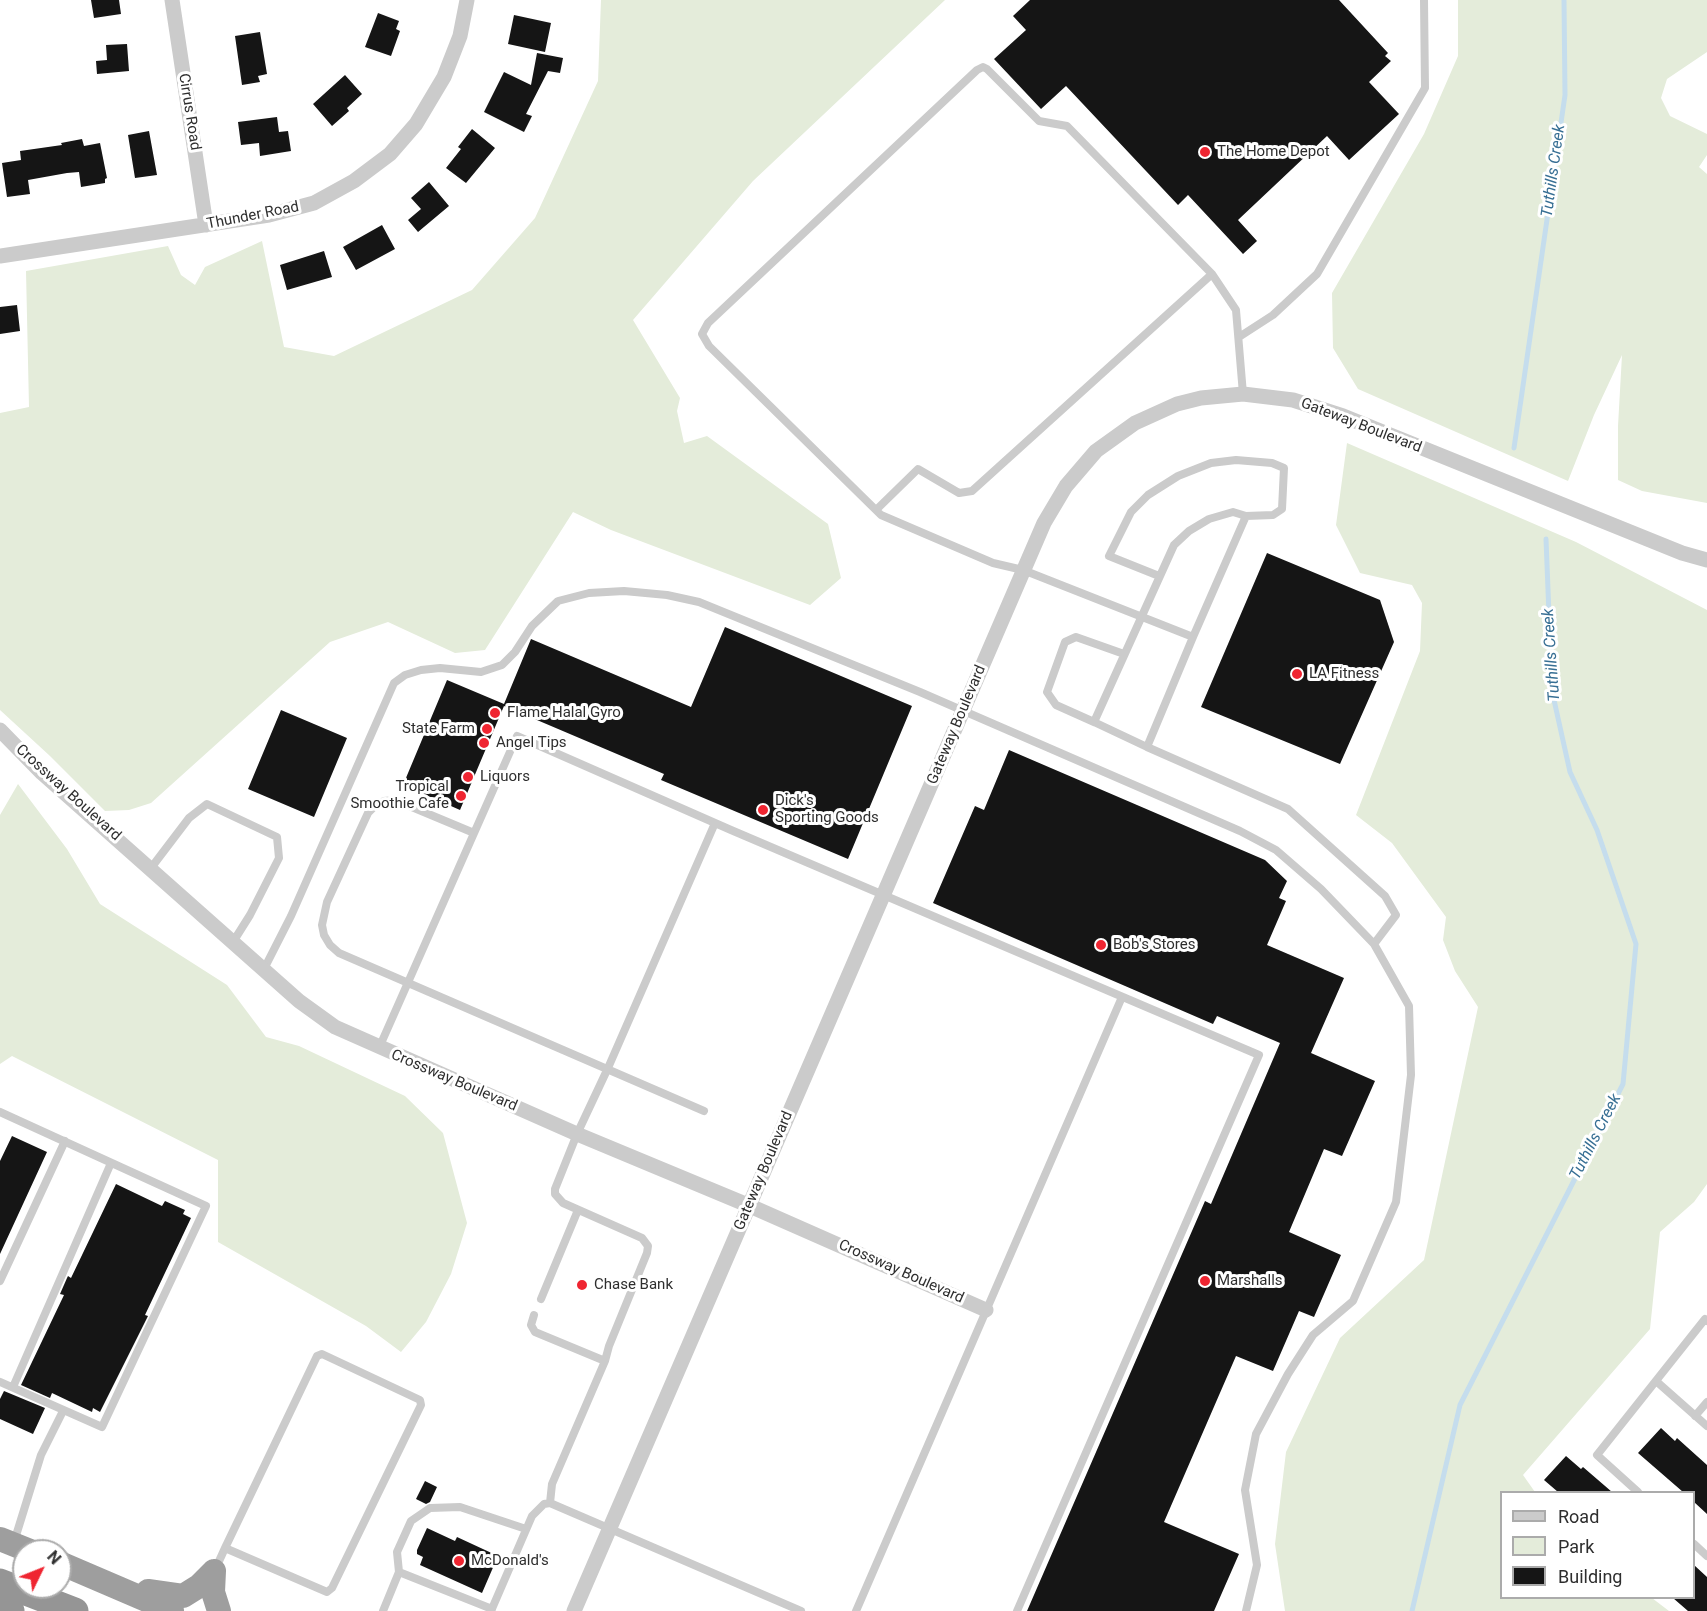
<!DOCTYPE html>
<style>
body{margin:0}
#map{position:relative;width:1707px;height:1611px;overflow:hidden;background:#fff;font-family:Roboto,sans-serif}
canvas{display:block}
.legend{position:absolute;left:1500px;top:1491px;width:195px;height:108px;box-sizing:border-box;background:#fff;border:2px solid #ababab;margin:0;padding:8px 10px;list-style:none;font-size:18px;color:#2e2e2e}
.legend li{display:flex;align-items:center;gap:12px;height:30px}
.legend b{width:30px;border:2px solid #ababab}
.north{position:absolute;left:12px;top:1539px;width:60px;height:60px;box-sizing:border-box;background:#fff;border:2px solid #ababab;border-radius:50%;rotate:47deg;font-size:16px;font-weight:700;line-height:24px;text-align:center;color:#2e2e2e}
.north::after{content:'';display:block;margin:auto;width:21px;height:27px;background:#ef2531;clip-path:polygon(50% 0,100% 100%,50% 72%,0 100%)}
</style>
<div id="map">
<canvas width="1707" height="1611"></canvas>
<ul class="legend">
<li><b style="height:8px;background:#cbcbcb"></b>Road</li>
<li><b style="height:16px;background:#e4ecda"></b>Park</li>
<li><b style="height:16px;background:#151515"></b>Building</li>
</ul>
<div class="north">N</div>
</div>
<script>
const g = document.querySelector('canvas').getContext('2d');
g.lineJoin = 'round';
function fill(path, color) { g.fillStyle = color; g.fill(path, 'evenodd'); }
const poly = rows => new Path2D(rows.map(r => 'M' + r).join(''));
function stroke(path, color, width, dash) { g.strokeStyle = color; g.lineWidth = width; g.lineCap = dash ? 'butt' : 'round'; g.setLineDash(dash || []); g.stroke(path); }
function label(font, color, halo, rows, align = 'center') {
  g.font = font + ' Roboto,sans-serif'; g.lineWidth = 6; g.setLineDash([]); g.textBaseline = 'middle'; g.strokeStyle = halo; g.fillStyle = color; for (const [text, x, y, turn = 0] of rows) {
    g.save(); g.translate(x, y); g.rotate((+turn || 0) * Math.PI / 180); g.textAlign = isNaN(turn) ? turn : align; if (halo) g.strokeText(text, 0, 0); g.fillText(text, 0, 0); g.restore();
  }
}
fill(poly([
 [601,0,945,0,753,181,633,320,680,398,677,411,684,443,707,436,828,524,841,578,810,605,611,530,573,512,485,650,455,653,388,622,330,642,151,803,129,810,105,811,50,756,0,710,0,413,29,407,26,271,168,246,181,275,195,285,205,267,262,241,284,347,334,356,472,290,535,218,598,81],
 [1458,0,1707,0,1707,52,1667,79,1661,98,1670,116,1707,134,1707,155,1699,167,1707,174,1707,503,1642,491,1618,480,1618,426,1622,355,1594,415,1568,481,1358,389,1333,348,1332,293,1424,134,1458,56],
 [1347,443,1576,542,1707,610,1707,1184,1694,1202,1660,1232,1650,1329,1523,1475,1535,1492,1502,1492,1502,1598,1652,1598,1669,1611,1285,1611,1275,1544,1286,1452,1340,1338,1424,1260,1478,1007,1455,971,1443,940,1446,917,1392,843,1356,815,1420,651,1422,603,1412,585,1360,573,1336,525],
 [18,784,67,849,100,904,227,985,266,1037,299,1046,405,1096,443,1133,467,1223,451,1274,426,1322,401,1352,366,1326,218,1242,218,1160,12,1056,0,1064,0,815]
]), '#e4ecda');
stroke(poly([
 [1514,448,1565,95,1564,0],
 [1412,1611,1460,1405,1623,1084,1636,944,1597,830,1570,772,1552,691,1546,539]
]), '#c5dded', 5);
fill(poly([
 [91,0,119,0,121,14,94,18],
 [1030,0,1339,0,1388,53,1385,56,1391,61,1369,82,1399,114,1349,160,1327,136,1238,220,1257,241,1243,254,1188,195,1178,205,1066,86,1041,109,994,59,1026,30,1013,16],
 [378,13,399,21,396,29,400,31,391,56,365,47],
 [514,15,551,23,545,52,508,44],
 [260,32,267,74,258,76,260,82,242,85,235,36],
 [127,44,129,71,97,74,96,61,107,60,106,45],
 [537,53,563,58,560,73,548,71,526,114,532,116,524,132,484,112,504,72,531,85],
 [345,75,362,94,347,108,349,111,332,126,313,104],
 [277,117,279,132,288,131,291,151,260,156,259,143,241,145,238,122],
 [472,129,495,148,466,183,446,168,461,149,458,147],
 [149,131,157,175,135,178,128,135],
 [82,139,84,146,100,143,107,178,105,179,105,183,81,187,79,172,67,173,28,180,30,194,7,197,2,163,21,160,20,151,62,145,61,143],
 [429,182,449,206,418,232,408,220,421,209,411,198],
 [382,225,395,249,356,270,343,247],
 [324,251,332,277,287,290,280,265],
 [17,305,20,331,0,334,0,307],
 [1267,553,1380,600,1394,642,1340,764,1201,707],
 [725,627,912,706,848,859,661,780,664,774,504,706,460,810,403,785,447,680,504,704,531,639,691,707],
 [281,710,347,738,314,817,248,789],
 [1009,750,1265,860,1287,881,1279,898,1286,901,1267,945,1344,978,1311,1053,1375,1081,1342,1156,1324,1149,1289,1232,1341,1255,1314,1317,1299,1311,1273,1371,1236,1356,1164,1522,1239,1554,1214,1611,1027,1611,1205,1201,1211,1204,1280,1043,1217,1016,1213,1024,933,903,975,806,984,810],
 [12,1136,47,1152,0,1254,0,1161],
 [116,1184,162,1206,165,1201,185,1210,183,1214,191,1218,145,1315,148,1316,100,1412,93,1408,92,1412,52,1393,50,1398,21,1385,64,1295,60,1294,67,1278,68,1276,71,1278],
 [4,1391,45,1408,33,1434,0,1419,0,1399],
 [1661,1428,1675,1441,1677,1438,1707,1465,1707,1514,1694,1502,1694,1492,1683,1492,1638,1453],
 [1566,1456,1581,1469,1583,1467,1612,1492,1558,1492,1544,1480],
 [425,1481,437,1487,430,1502,426,1504,416,1499],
 [427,1528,455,1541,457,1537,498,1556,482,1593,420,1565,423,1557,417,1554,417,1550],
 [1694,1565,1707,1577,1707,1611,1688,1611,1673,1598,1694,1598]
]), '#151515');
stroke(poly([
 [1239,337,1273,315,1317,274,1425,88,1424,0],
 [1243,394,1236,310,1212,274,1067,126,1039,121,987,69,983,67,977,70,708,323,702,334,709,346,881,515,993,563,1023,570,1193,637,1147,747,1288,809,1385,896,1396,915,1374,944,1409,1006,1411,1075,1396,1202,1353,1301,1313,1335,1288,1374,1256,1434,1245,1490,1257,1565,1246,1611],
 [876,510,918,469,959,493,972,491,1212,274],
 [1159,576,1109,556,1131,512,1148,495,1178,476,1211,463,1236,460,1272,463,1284,468,1282,509,1273,515,1246,516],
 [1094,722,1056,705,1047,692,1065,642,1076,637,1124,654],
 [1147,747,1094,722,1174,545,1189,531,1209,519,1233,512,1246,516,1193,637],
 [474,833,395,800,384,801,375,806,368,813,327,902,322,925,324,935,330,945,339,953,704,1111],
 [151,868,189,818,207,804,277,837,279,858,250,915,233,942],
 [264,969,291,916,394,683,405,675,421,670,440,668,481,672,502,665,515,652,532,626,558,601,589,593,624,591,667,595,699,602,920,692,1240,831,1276,850,1321,889,1374,944],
 [379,1048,517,736,731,830,1259,1055,1017,1611],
 [0,1112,206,1206,102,1427,0,1382],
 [0,1281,65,1141],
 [541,1299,578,1210],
 [534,1315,531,1325,535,1332,605,1361],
 [1656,1381,1707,1426],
 [13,1387,111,1163],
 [1695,1416,1707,1402],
 [1638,1492,1597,1455,1705,1319,1707,1321],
 [550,1503,552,1484,605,1361,609,1346,647,1253,648,1246,642,1238,563,1203,555,1194,555,1189,577,1134,608,1068,715,823],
 [14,1542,41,1455,63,1411],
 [1694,1544,1707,1556],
 [215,1570,225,1548,317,1356,322,1354,420,1400,421,1405,332,1588,327,1592,225,1548],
 [492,1609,399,1572,397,1552,411,1521,430,1508,460,1507,526,1529],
 [383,1611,399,1572],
 [491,1611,532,1516,544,1504,550,1503,801,1611],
 [856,1611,1122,997]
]), '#cbcbcb', 8);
stroke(poly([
 [172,0,206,225],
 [0,256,269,215,314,203,354,181,390,154,416,124,444,77,460,36,467,0],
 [0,730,42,773,299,1001,335,1027,577,1134,750,1206,986,1310],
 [574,1611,1044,523,1066,486,1096,451,1135,423,1177,404,1201,398,1243,394,1293,400,1343,416,1682,553,1707,560]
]), '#cbcbcb', 15);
stroke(poly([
 [0,1539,30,1551],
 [60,1563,172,1611],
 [214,1571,213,1592,219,1611],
 [148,1591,183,1596,199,1586,214,1571]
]), '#9e9e9e', 24);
stroke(poly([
 [0,1582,75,1611],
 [0,1606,11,1611]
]), '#959595', 27);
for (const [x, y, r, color] of [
 [1205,152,6,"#ef2531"],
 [1297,674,6,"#ef2531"],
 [495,713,6,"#ef2531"],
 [487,729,6,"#ef2531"],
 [484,743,6,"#ef2531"],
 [468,777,6,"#ef2531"],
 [461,796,6,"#ef2531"],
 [763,810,6,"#ef2531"],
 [1101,945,6,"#ef2531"],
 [1205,1281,6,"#ef2531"],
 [582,1285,6,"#ef2531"],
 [459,1561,6,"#ef2531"]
]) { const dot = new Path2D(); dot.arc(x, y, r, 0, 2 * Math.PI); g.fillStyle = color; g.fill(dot); stroke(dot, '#fff', 2); }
label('15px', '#2e2e2e', '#fff', [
 ["Cirrus Road",189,112,81],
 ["Thunder Road",253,216,-11],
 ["Gateway Boulevard",1361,426,21],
 ["Gateway Boulevard",957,725,-67],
 ["Crossway Boulevard",68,793,42],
 ["Crossway Boulevard",454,1081,23],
 ["Gateway Boulevard",764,1171,-67],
 ["Crossway Boulevard",901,1272,24]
]);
label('15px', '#2e2e2e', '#fff', [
 ["The Home Depot",1217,152],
 ["LA Fitness",1309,674],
 ["Flame Halal Gyro",507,713],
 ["State Farm",475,729,"right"],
 ["Angel Tips",496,743],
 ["Liquors",480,777],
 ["Tropical",449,787,"right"],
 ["Smoothie Cafe",449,804,"right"],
 ["Dick's",775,801],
 ["Sporting Goods",775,818],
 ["Bob's Stores",1113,945],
 ["Marshalls",1217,1281],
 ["Chase Bank",594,1285],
 ["McDonald's",471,1561]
], 'left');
label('italic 16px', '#376f94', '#fff', [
 ["Tuthills Creek",1554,171,-82],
 ["Tuthills Creek",1552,655,-94],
 ["Tuthills Creek",1596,1137,-63]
]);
</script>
